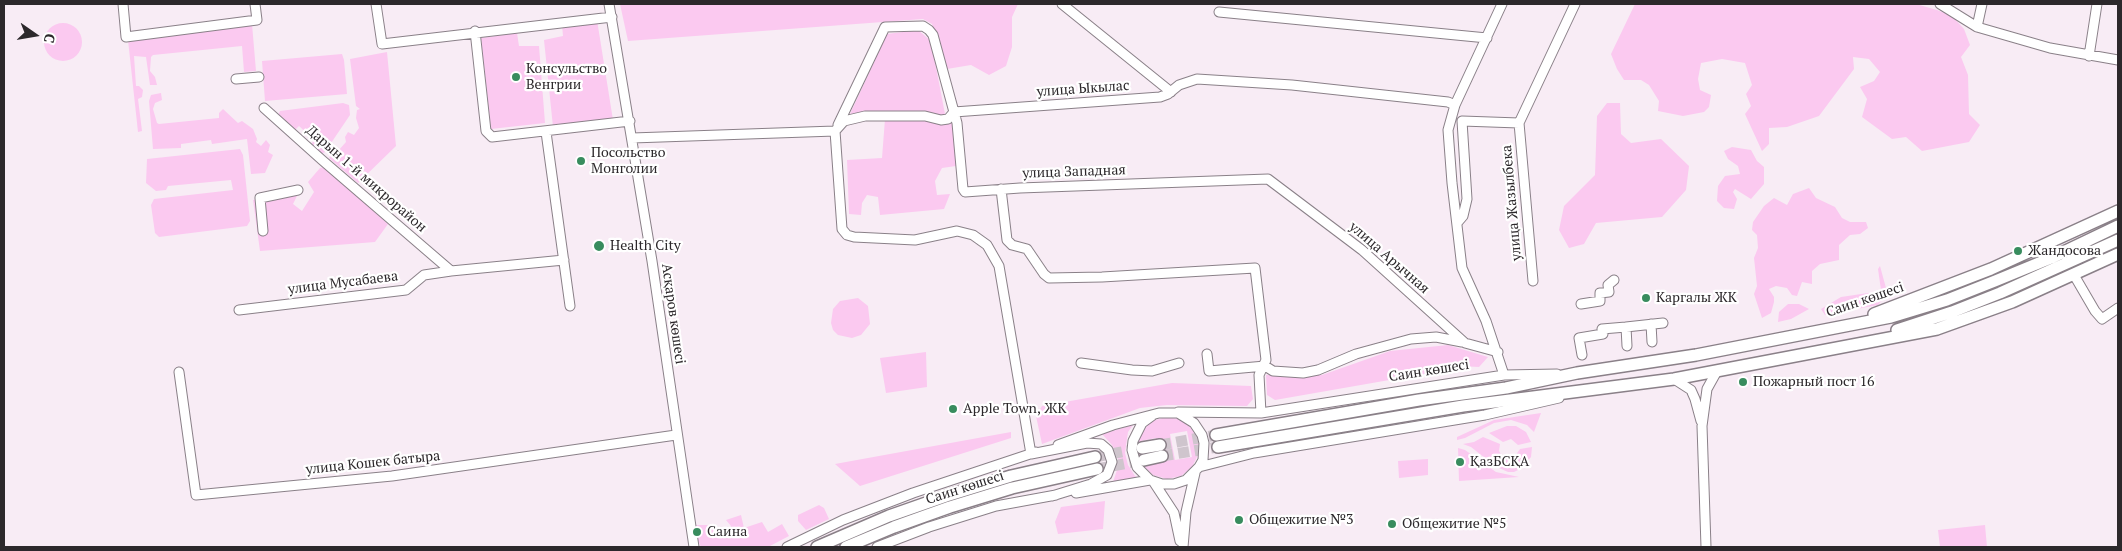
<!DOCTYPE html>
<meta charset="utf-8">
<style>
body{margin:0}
#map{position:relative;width:2122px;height:551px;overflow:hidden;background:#f8ecf5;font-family:"PT Serif",serif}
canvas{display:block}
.frame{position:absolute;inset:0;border:5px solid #2c282b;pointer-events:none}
.north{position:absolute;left:10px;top:10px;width:50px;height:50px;-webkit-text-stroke:4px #fff;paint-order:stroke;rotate:103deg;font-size:14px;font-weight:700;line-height:20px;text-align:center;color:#2c282b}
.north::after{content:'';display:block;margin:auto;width:18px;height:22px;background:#2c282b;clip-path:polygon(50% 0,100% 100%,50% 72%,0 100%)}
</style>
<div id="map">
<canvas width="2122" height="551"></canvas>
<div class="frame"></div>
<div class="north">С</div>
</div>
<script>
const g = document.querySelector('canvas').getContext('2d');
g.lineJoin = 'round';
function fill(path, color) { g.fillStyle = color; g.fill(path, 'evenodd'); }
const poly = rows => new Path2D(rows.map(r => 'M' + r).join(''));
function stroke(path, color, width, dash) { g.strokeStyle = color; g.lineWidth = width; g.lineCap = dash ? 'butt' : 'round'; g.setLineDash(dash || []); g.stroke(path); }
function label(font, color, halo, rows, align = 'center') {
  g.font = font + ' "PT Serif",serif'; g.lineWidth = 4.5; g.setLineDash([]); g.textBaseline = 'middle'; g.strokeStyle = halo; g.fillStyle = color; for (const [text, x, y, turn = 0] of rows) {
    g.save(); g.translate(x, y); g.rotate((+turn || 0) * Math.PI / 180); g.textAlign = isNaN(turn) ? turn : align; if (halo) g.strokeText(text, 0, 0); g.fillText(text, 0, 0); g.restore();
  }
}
fill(poly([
 [620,4,1018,4,1012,17,1012,47,1006,66,989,75,971,65,947,69,932,24,923,19,628,41],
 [1635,4,1916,4,1937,10,1952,16,1964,29,1970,45,1961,57,1968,75,1969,114,1980,125,1969,142,1922,151,1906,137,1892,139,1862,117,1867,99,1860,87,1874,81,1880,72,1869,59,1853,57,1854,69,1819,116,1787,127,1769,128,1769,144,1762,151,1745,114,1751,106,1746,94,1752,85,1745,63,1722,59,1701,63,1698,79,1700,90,1711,95,1709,107,1704,112,1683,116,1658,111,1659,101,1649,85,1641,80,1624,80,1617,69,1611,54],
 [597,20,613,120,553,127,544,40,563,36,562,25],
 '44 42a19 19 0 1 1 38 0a19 19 0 1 1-38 0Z',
 [252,24,256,71,244,72,242,46,153,55,151,57,150,71,155,77,157,85,150,85,146,57,134,56,136,86,139,86,143,90,142,97,138,99,142,131,138,132,128,40],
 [918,30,931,41,945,114,954,122,956,166,942,168,935,181,937,195,950,194,944,209,880,215,878,197,867,195,862,203,861,215,849,214,847,160,882,158,885,119,871,117,869,111,850,114,887,34],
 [517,33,519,46,539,46,545,123,491,129,481,38],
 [387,52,396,146,358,183,329,158,332,153,338,151,346,142,345,137,348,132,354,135,359,128,356,118,357,110,360,109,356,106,350,59],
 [342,54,344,60,347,94,265,101,262,61],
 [161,93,162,100,155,103,153,109,157,123,159,124,219,118,219,113,223,109,238,123,242,121,253,129,257,139,256,142,261,146,266,140,270,145,268,152,273,155,265,173,251,174,247,139,212,144,211,140,181,144,181,148,153,149,149,101,151,95],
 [343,103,349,105,350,115,325,152,321,154,311,145,314,140,299,126,295,130,278,115,280,111],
 [1607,103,1620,103,1621,134,1631,143,1661,139,1689,166,1686,190,1662,217,1596,223,1584,244,1569,248,1559,230,1564,206,1595,175,1597,116],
 [1732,147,1751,150,1757,161,1764,167,1764,184,1751,199,1735,189,1733,192,1737,199,1734,209,1724,208,1717,201,1718,186,1725,176,1740,174,1738,166,1728,159,1724,151],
 [240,149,243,155,250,221,247,226,159,237,155,233,151,205,154,199,233,190,231,180,168,186,166,190,156,191,146,183,147,159],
 [324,167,388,224,375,242,260,251,253,200,299,192,293,204,302,211,314,192,308,182,320,168],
 [1809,188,1816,198,1835,207,1842,218,1850,222,1866,222,1868,228,1860,234,1850,235,1839,245,1839,260,1820,264,1812,271,1812,284,1802,282,1797,296,1792,295,1787,288,1776,286,1769,289,1774,297,1774,302,1771,313,1762,318,1754,294,1757,286,1754,258,1758,248,1757,235,1752,230,1753,222,1764,206,1774,198,1787,205,1793,194],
 [1880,266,1886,288,1885,297,1878,305,1825,315,1821,309,1841,297,1868,293,1876,293,1881,290,1878,269],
 [858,298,868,306,870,324,861,335,852,338,838,335,833,330,831,323,833,309,840,301],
 [1788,304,1799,304,1809,309,1791,319,1778,322,1779,312],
 [1448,345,1488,357,1479,367,1459,366,1458,368,1275,400,1267,395,1266,375,1322,375,1390,351],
 [926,352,927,387,886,393,880,358],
 [1172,383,1251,386,1253,399,1247,406,1167,405,1140,408,1042,444,1036,416,1042,406],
 [1541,413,1534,432,1527,425,1511,420,1494,423,1465,438,1457,440,1457,437,1494,420],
 [1166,417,1180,419,1191,428,1198,440,1199,447,1198,455,1192,467,1181,476,1167,479,1153,475,1143,465,1139,459,1138,445,1139,438,1147,426,1152,421],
 [1187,431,1192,457,1175,460,1170,434],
 [1156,438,1160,462,1145,465,1141,441],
 [1133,425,1128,432,1125,453,1128,465,1135,476,1141,479,1113,482,1118,467,1118,457,1112,445,1102,434],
 [1507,426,1516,426,1526,432,1531,442,1518,445,1511,439,1503,442,1489,433],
 [1011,432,1011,438,860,486,835,464],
 [1483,437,1500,444,1499,451,1503,457,1495,466,1471,447,1463,444,1474,442],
 [1532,447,1531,457,1522,468,1514,472,1508,472,1499,468,1507,456,1515,456,1520,449],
 [1458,448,1465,450,1496,472,1519,477,1459,481],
 [1428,459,1428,475,1399,478,1398,461],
 [1105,501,1103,529,1058,534,1055,522,1061,507],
 [819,505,824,508,829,519,806,530,798,521,798,515],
 [741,515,744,528,762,522,768,532,782,524,789,536,768,547,701,547,697,539,695,525,709,525,727,531,731,526,726,520],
 [1985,525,1987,547,1940,547,1938,530]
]), '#fbc9f0');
stroke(poly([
 [1160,445,1216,435],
 [1162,456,1218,447],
 [1095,457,1142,448],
 [1097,469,1144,460]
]), '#cfc5cd', 11, [11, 5.5]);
const minor = poly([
 [123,4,126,37,257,20,255,4],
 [376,4,382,44,612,17],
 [609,4,652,261,694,547],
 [1062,4,1171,92],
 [1502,4,1455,105,1448,130,1452,183,1462,268,1486,321,1504,375],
 [1940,4,1977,27,2050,48,2118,60],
 [1219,12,1487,38],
 [1977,27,1982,4],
 [475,31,486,131,492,137,630,121],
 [2089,56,2097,4],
 [236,79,259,77],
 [264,108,322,160,451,271],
 [838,125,885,27,923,26,929,30,933,35,954,112,1160,97,1168,94,1179,85,1197,79,1292,85,1448,102,1455,105],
 [546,132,570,306],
 [632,138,835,131],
 [1001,189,1007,240,1012,245,1027,249,1044,274,1049,278,1102,277,1255,268,1266,360,1259,375,1261,413],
 [1457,223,1463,216,1467,199,1462,121,1519,123],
 [263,231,260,198,298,190],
 [2074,275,2095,311,2102,319,2118,308],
 [1533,281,1519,123,1575,4],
 [1581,304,1600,301,1600,293,1609,292,1608,285,1614,280],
 [239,310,406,290,424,275,451,271,564,260],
 [1651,324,1652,342],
 [1627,346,1626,327,1663,323],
 [1207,354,1209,371,1265,366,1273,371,1303,373,1318,370,1356,354,1411,339,1436,337,1462,342],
 [1582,355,1579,338,1603,334,1602,329,1626,327],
 [1081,363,1132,370,1152,371,1179,363],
 [179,372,196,495,392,476,676,435],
 [1674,379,1691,390,1695,399,1701,421],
 [1178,412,1261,413,1504,375,1557,374],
 [1058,445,1113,425,1159,413,1178,413,1194,423,1202,435,1204,443,1203,460,1199,467,1186,480,1174,484,1162,484,1150,480,1137,467,1132,450,1133,441,1142,423,1153,415],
 [1199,467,1254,453,1485,415,1559,398],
 [1153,481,1174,513,1180,541],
 [1076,493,1150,480],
 [1052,496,1091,484,1107,475,1112,462,1108,450,1101,444,1087,443,1031,454,999,266,987,245,973,235,957,231,915,240,854,237,847,235,842,229,835,131,844,121,865,116,925,116,941,120,948,119,954,112,957,123,963,189,965,192,1020,188,1268,179,1362,250,1465,343,1498,352],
 [787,547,843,520,913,493,1036,452],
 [877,547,929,527,996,506,1056,495],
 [1183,547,1186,512,1195,473],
 [1706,547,1702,426,1707,389,1717,371]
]);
const major = poly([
 [1874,314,1991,269,2118,211],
 [1897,330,1952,312,2000,293,2118,240],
 [1216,435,1419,400,1506,388,1577,373,1696,355,1891,317,1947,300,1995,281,2051,258,2118,226],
 [1218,447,1463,406,1674,379,1937,329,2012,302,2118,254],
 [1142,448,1160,445],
 [1144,460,1162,456],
 [817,547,889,516,946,496,1011,476,1095,457],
 [846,547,894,527,950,507,1012,488,1097,469]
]);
stroke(minor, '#8a8088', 11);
stroke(major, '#8a8088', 14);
stroke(minor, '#fff', 9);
stroke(major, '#fff', 11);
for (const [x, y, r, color] of [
 [516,77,5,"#388c5e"],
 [581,161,5,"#388c5e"],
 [599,246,6,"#388c5e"],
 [2018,251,5,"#388c5e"],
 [1646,298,5,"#388c5e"],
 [1743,382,5,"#388c5e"],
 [953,409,5,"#388c5e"],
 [1460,462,5,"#388c5e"],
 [1239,520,5,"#388c5e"],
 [1392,524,5,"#388c5e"],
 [697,532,5,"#388c5e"]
]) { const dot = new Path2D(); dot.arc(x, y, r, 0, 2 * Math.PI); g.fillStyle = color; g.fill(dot); stroke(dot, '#fff', 2); }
label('14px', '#2c282b', '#fff', [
 ["Консульство",526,69],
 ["Венгрии",526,85],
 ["Посольство",591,153],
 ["Монголии",591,169],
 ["Health City",610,246],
 ["Жандосова",2028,251],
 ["Каргалы ЖК",1656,298],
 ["Пожарный пост 16",1753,382],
 ["Apple Town, ЖК",963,409],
 ["ҚазБСҚА",1470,462],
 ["Общежитие №3",1249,520],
 ["Общежитие №5",1402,524],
 ["Саина",707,532]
], 'left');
label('14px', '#2c282b', '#fff', [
 ["улица Ыкылас",1083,89,-4],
 ["улица Западная",1074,172,-2],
 ["Дарын 1-й микрорайон",366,179,41],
 ["улица Жазылбека",1512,203,-95],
 ["улица Арычная",1389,258,41],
 ["улица Мусабаева",343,283,-7],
 ["Саин көшесі",1865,300,-19],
 ["Асқаров көшесі",673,314,82],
 ["Саин көшесі",1429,371,-9],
 ["улица Кошек батыра",373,463,-6],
 ["Саин көшесі",965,488,-18]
]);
</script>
